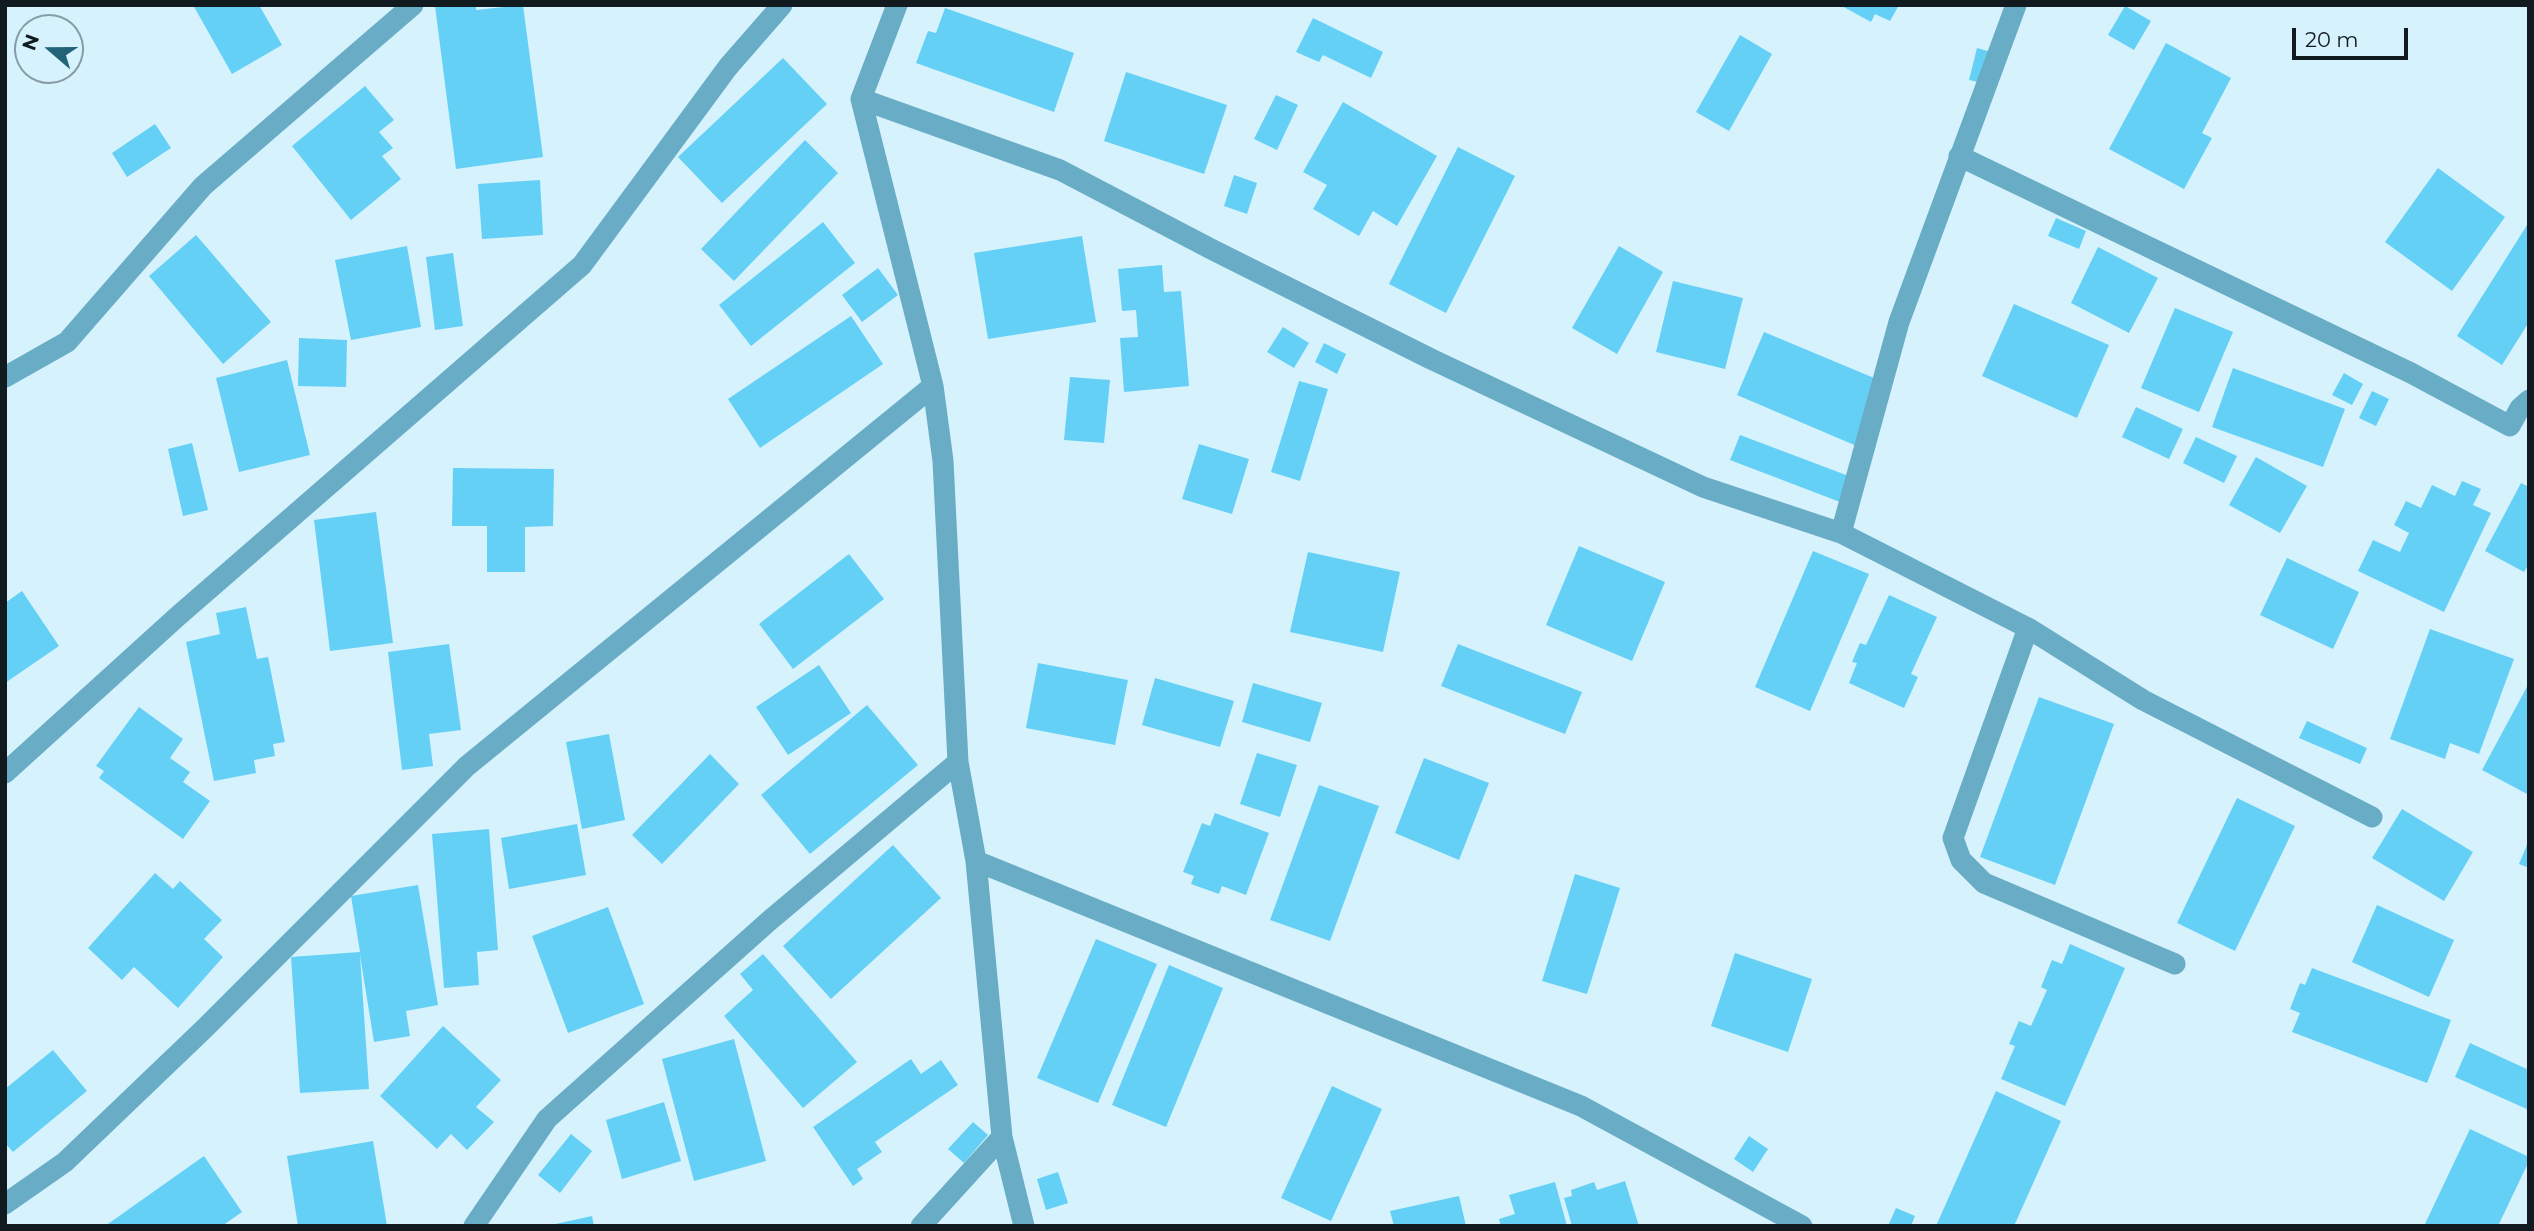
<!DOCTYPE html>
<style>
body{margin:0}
#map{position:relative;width:2534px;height:1231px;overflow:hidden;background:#d6f2fd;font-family:Montserrat,sans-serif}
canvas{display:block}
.frame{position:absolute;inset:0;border:7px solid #111b1f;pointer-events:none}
.north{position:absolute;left:14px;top:14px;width:70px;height:70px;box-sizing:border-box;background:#d6f2fd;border:2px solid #879ca4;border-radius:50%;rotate:290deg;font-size:19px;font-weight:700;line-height:28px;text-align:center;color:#111b1f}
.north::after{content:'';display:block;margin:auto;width:24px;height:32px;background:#226377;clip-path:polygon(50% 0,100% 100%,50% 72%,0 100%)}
.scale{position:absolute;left:2292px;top:28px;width:116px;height:32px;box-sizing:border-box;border:4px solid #111b1f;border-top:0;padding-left:9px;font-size:21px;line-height:24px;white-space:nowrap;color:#111b1f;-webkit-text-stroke:5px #d6f2fd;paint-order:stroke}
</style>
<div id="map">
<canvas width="2534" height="1231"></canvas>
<div class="frame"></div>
<div class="north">N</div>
<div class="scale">20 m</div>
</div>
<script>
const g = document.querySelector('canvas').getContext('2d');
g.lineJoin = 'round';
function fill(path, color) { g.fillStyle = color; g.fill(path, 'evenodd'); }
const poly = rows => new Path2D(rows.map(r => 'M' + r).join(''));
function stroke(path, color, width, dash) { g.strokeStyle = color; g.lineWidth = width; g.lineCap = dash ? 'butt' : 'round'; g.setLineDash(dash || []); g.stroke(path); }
fill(poly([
 [193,5,259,5,282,45,232,74],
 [440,5,476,5,476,10,523,5,543,157,456,169,435,6],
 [1840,5,1899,5,1890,21,1875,14,1871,22],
 [2125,6,2151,21,2134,50,2108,35],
 [945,8,1074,53,1054,112,916,63,928,31,936,33],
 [1313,18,1383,52,1371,78,1323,55,1319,62,1296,52],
 [1740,35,1772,54,1729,131,1696,112],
 [2166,43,2231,78,2202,133,2212,138,2184,189,2109,149],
 [1977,48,1995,53,1987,84,1969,80],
 [783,58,827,104,722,203,678,157],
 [1126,72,1227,105,1204,174,1104,141],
 [365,86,394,120,379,132,393,148,382,156,401,179,351,220,292,146],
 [1276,95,1298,105,1277,150,1254,139],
 [1343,102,1437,156,1397,226,1373,211,1359,236,1313,209,1327,185,1303,172],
 [155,124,171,148,127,177,112,153],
 [805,140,838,173,734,281,701,249],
 [1458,147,1515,176,1446,313,1389,284],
 [2438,168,2505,217,2452,291,2385,242],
 [1234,175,1257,183,1247,214,1224,206],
 [540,180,543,235,482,239,478,184],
 [2056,218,2086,231,2079,249,2048,236],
 [823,222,855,263,751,346,719,305],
 [2529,222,2529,322,2502,365,2457,336],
 [196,235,271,322,223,364,149,276],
 [1082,236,1096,322,988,339,974,253],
 [407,246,421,327,351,340,335,260],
 [1619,246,1663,272,1617,354,1572,328],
 [2098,247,2158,278,2129,333,2071,303],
 [453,253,463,326,435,330,426,257],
 [1162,265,1164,292,1181,291,1189,386,1124,392,1120,338,1138,337,1136,310,1122,311,1118,269],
 [878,268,898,295,862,322,842,295],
 [1673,281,1743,298,1725,369,1656,352],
 [2014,304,2109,345,2077,418,1982,376],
 [2175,308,2233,332,2199,412,2141,388],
 [851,316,883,364,760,448,728,399],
 [1283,327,1309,343,1294,368,1267,352],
 [1764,332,1886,383,1859,447,1737,395],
 [299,338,347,340,346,387,298,386],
 [1324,343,1346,354,1337,374,1315,362],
 [287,360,310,455,239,472,216,378],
 [2233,368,2345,409,2323,467,2212,427],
 [2344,373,2363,384,2352,405,2332,395],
 [1070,377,1110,380,1104,443,1064,440],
 [1299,381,1328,389,1300,481,1271,472],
 [2372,391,2389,399,2376,426,2359,418],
 [2136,407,2183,429,2169,459,2122,437],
 [1740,435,1862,481,1853,507,1730,460],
 [2196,437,2237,456,2224,483,2183,463],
 [192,443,208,510,183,516,168,449],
 [1199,444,1249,459,1232,514,1182,499],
 [2256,457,2307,486,2280,533,2229,505],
 [453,468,554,469,553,526,525,527,525,572,487,572,487,526,452,526],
 [2462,481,2481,489,2473,505,2491,513,2444,612,2358,571,2373,540,2400,552,2409,533,2394,525,2406,501,2421,508,2432,485,2455,496],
 [2521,483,2529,487,2529,564,2524,572,2485,551],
 [376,512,393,643,330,651,314,520],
 [1579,546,1665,582,1632,661,1546,625],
 [1813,551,1869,574,1810,711,1755,687],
 [1308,552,1400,572,1383,652,1290,632],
 [849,554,884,599,793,669,759,624],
 [2287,558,2359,592,2333,649,2260,615],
 [22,591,59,646,5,683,5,603],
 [1889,595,1937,617,1911,674,1918,677,1904,708,1849,683,1857,663,1852,662,1860,643,1866,645],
 [246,607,257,659,268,657,285,742,273,744,275,756,254,760,256,773,214,781,186,642,220,634,216,613],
 [2430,629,2514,659,2479,754,2450,743,2445,759,2390,739],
 [449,644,461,730,429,734,433,766,402,770,388,652],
 [1458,644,1582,692,1565,734,1441,686],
 [1038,663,1128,680,1115,745,1026,728],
 [819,665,851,713,788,755,756,707],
 [1155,678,1234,701,1220,747,1142,725],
 [1253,683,1322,703,1310,742,1242,722],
 [2529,683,2529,795,2482,770],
 [2039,697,2114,724,2055,885,1980,857],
 [867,705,918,765,810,854,761,795],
 [139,707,183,739,170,758,190,772,183,782,210,801,183,839,99,778,104,771,96,766],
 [2307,721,2367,748,2360,764,2299,738],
 [609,734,625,820,582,829,566,742],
 [1257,753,1297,765,1280,817,1240,804],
 [710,754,739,784,662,864,632,835],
 [1424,758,1489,783,1459,860,1395,833],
 [1319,785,1379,806,1330,941,1270,920],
 [2237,798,2295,826,2235,951,2177,923],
 [2402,809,2473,852,2444,901,2372,858],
 [1215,813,1269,833,1246,895,1222,886,1219,894,1191,884,1194,876,1183,872,1202,823,1210,826],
 [577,824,586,875,509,889,501,838],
 [489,829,498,950,477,952,479,985,444,988,432,834],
 [2529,840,2529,868,2519,864],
 [893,845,941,898,831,999,783,946],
 [155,873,173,889,180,881,222,920,204,939,223,957,178,1008,134,967,122,980,88,948],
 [1575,874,1620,888,1587,994,1542,981],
 [418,885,438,1005,406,1011,410,1036,374,1042,360,955,369,1089,300,1093,291,957,360,952,351,896],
 [2377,905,2454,940,2429,997,2352,962],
 [608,907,644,1004,568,1033,532,936],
 [1096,939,1157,964,1098,1103,1037,1078],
 [2070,944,2125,968,2065,1106,2001,1079,2015,1046,2009,1044,2019,1021,2031,1026,2047,990,2041,987,2052,960,2062,964],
 [1735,953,1812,979,1788,1052,1711,1026],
 [763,954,857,1062,803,1108,724,1016,753,990,740,974],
 [1169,965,1223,988,1166,1127,1112,1105],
 [2312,968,2451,1020,2427,1083,2292,1032,2300,1013,2290,1009,2300,983,2305,985],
 [443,1026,501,1080,476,1107,494,1122,467,1150,451,1134,437,1149,380,1096],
 [734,1039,766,1161,694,1181,662,1059],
 [2470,1043,2529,1070,2529,1110,2455,1077],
 [53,1050,87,1091,13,1152,5,1143,5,1089],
 [911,1059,921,1074,941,1060,958,1085,875,1142,882,1152,857,1169,863,1179,853,1186,813,1127],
 [1332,1086,1382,1109,1331,1221,1281,1198],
 [1996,1091,2061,1121,2014,1226,1936,1226],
 [664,1102,681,1161,622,1179,606,1120],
 [973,1122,988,1135,964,1163,948,1149],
 [2470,1129,2529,1157,2529,1161,2498,1226,2424,1226],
 [571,1134,592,1151,560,1193,538,1175],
 [1749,1136,1768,1149,1753,1172,1734,1159],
 [373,1141,387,1226,298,1226,287,1156],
 [204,1156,242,1212,222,1226,105,1226],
 [1058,1172,1068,1203,1046,1210,1037,1179],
 [1625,1181,1639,1226,1572,1226,1564,1198,1572,1196,1571,1190,1594,1182,1597,1190],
 [1555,1182,1567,1226,1501,1226,1499,1219,1515,1214,1509,1195],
 [1459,1196,1466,1226,1394,1226,1390,1211],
 [1896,1208,1915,1216,1911,1226,1888,1226],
 [592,1216,594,1226,551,1226,551,1225]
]), '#65d0f5');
stroke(poly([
 [897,5,861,99,933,386,943,461,958,762,976,861,1002,1137,1024,1226],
 [861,99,1060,170,1213,250,1431,359,1703,487,1841,533,2028,628,2143,700,2372,817],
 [1959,156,2411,373,2510,426,2520,408,2529,400],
 [5,377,67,342,203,186,413,5],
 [1841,533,1899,322,2016,5],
 [2028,628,1953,838,1961,860,1984,883,2175,964],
 [5,773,178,616,582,265,728,67,782,5],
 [976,861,1581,1106,1802,1226],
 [5,1204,65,1162,205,1028,467,766,933,386],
 [474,1226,547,1119,769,921,958,762],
 [921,1226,1002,1137]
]), '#69acc5', 21);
</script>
